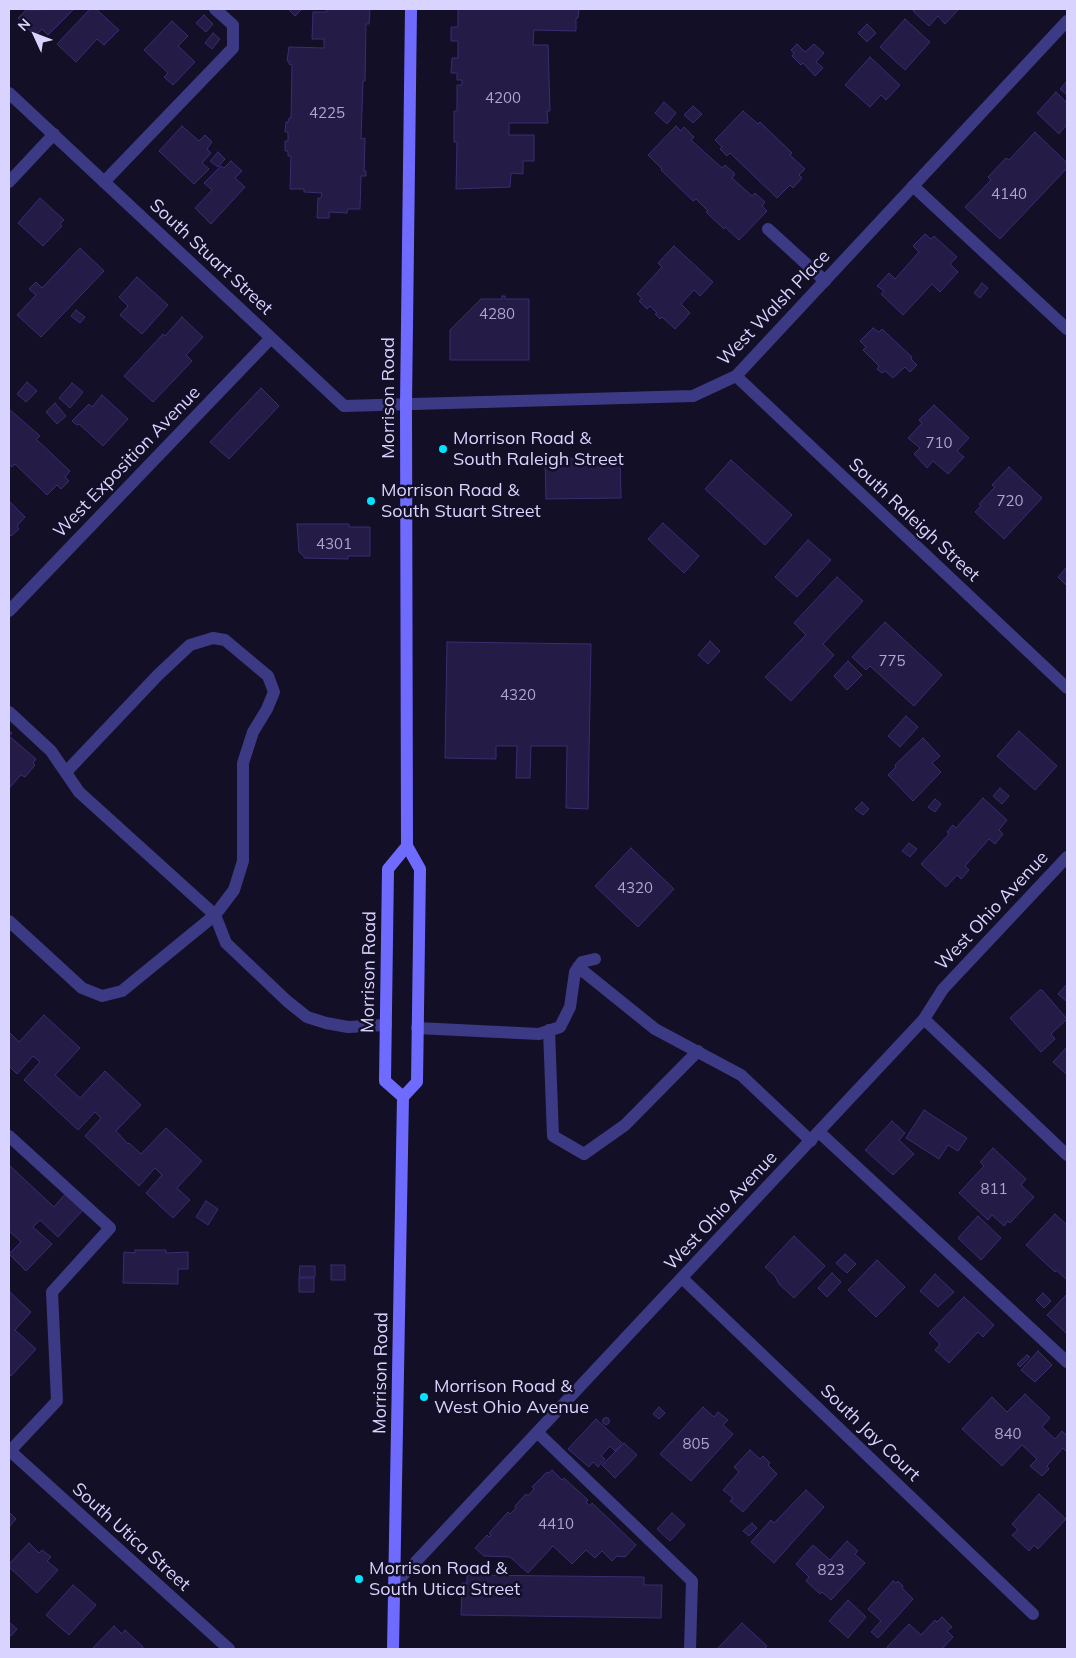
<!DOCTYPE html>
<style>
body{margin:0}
#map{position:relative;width:1076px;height:1658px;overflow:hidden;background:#130f26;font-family:Mulish,sans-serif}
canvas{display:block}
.frame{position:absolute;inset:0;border:10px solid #d9d4ff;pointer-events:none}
.north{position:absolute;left:10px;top:10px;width:50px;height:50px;-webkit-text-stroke:4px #130f26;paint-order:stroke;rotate:313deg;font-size:14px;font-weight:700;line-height:20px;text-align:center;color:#d9d4ff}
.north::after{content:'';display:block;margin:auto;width:18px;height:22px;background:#d9d4ff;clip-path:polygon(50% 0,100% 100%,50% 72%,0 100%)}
</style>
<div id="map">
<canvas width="1076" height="1658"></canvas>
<div class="frame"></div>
<div class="north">N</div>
</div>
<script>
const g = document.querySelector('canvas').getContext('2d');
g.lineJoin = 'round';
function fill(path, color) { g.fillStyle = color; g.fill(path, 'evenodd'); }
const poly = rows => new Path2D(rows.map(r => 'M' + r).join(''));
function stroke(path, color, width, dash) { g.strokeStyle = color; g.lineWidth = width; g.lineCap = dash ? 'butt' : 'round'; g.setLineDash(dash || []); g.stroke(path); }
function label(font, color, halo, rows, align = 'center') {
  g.font = font + ' Mulish,sans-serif'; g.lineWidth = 5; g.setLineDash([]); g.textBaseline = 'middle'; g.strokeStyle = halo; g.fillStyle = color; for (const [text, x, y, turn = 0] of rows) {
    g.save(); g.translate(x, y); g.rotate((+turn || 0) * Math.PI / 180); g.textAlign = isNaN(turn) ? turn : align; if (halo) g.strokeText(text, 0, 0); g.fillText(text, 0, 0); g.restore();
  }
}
const building = poly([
 [27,9,28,10,74,9,48,35,42,29,35,36,18,18,27,9],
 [90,9,96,9,119,30,104,45,97,39,76,62,57,44,90,9],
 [288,9,302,9,295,16,288,9],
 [327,9,370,9,369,24,366,24,365,81,363,81,361,139,365,138,364,171,366,171,366,176,361,176,360,209,348,209,347,213,329,212,329,218,317,218,318,198,321,198,322,193,304,192,304,189,290,189,291,156,288,156,288,151,285,151,285,141,288,141,288,132,285,132,286,122,288,122,289,118,291,118,292,65,289,64,289,61,287,61,289,47,324,48,324,39,312,39,313,12,327,12,327,9],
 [458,9,579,9,578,18,576,18,576,31,534,30,533,45,548,45,550,111,547,111,548,123,509,123,509,135,534,135,534,161,523,161,523,174,511,173,510,187,456,189,457,142,454,142,454,111,457,111,457,85,462,85,462,80,457,80,457,73,451,73,452,58,458,58,458,41,451,41,451,27,458,27,458,9],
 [915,9,959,9,945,24,938,16,929,26,913,11,915,9],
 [204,15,213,24,206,32,196,23,204,15],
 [905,19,930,42,905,70,880,47,905,19],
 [172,21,188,36,178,46,195,62,173,85,164,77,168,73,144,50,172,21],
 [867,24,876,33,867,42,858,33,867,24],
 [213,33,220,39,212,49,205,43,213,33],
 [797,44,805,52,814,44,824,53,816,62,823,68,815,76,803,63,801,65,792,56,794,53,791,50,797,44],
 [870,57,900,85,886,100,881,95,870,107,845,85,870,57],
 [1067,81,1067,95,1060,89,1067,81],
 [1056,92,1067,103,1067,124,1059,134,1037,113,1056,92],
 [664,102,676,113,667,124,655,113,664,102],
 [693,106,702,114,693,123,684,115,693,106],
 [743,111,758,124,760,122,792,153,790,155,805,169,799,175,802,178,793,188,790,185,777,198,730,153,727,156,720,149,722,147,715,140,743,111],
 [182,126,199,141,205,135,212,142,207,149,211,153,202,163,209,169,194,184,159,151,182,126],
 [676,126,681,131,684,127,694,137,691,140,722,168,725,165,735,174,732,178,752,196,755,193,765,202,762,206,767,211,739,240,725,227,724,229,706,212,708,211,696,199,693,201,661,170,662,169,648,155,676,126],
 [1035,132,1067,163,1067,168,1000,239,965,207,991,180,988,177,1006,158,1009,160,1035,132],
 [218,152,225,159,218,167,210,161,218,152],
 [231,161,242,171,235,178,245,187,211,224,195,208,212,190,204,183,221,166,224,168,231,161],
 [40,198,64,220,60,224,62,226,43,246,18,223,40,198],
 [925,234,931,239,934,236,957,257,950,264,958,272,940,292,932,284,903,315,881,294,884,291,877,286,889,273,895,279,919,252,913,246,925,234],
 [674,246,713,282,700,296,694,290,681,304,690,313,675,329,662,317,660,319,655,314,657,313,650,306,647,309,639,301,642,298,637,294,662,267,658,263,674,246],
 [80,248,104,271,41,337,17,315,36,295,29,289,36,282,42,288,80,248],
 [137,277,168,305,142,334,120,315,128,306,119,297,137,277],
 [982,283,988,288,980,298,974,293,982,283],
 [502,296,505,296,505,299,529,299,529,360,450,360,450,330,481,299,502,299,502,296],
 [76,310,85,317,80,323,71,316,76,310],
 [182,317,203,337,186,355,192,361,153,402,124,376,163,334,165,336,182,317],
 [873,328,879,332,882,329,912,357,911,359,917,365,910,372,905,367,893,378,885,371,882,373,877,369,879,366,863,350,866,347,860,341,873,328],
 [27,382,37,391,26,402,17,394,27,382],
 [72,383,83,392,70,408,59,398,72,383],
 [261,388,279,406,229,459,210,442,261,388],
 [102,395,128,419,103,446,79,424,77,425,72,421,89,404,92,407,102,395],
 [55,403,66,416,57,424,46,412,55,403],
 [934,405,969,438,957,451,964,457,948,474,933,461,927,468,914,454,920,448,908,438,922,423,919,420,934,405],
 [9,409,40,436,36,439,70,471,65,477,69,481,61,489,57,485,47,495,15,464,12,467,9,464,9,409],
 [620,458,621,498,546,499,545,459,620,458],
 [731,460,792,515,765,545,705,489,731,460],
 [1009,467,1042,498,1004,539,975,512,981,506,979,504,995,487,992,485,1009,467],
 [9,501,25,517,17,526,19,529,11,536,9,534,9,501],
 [663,523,699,556,684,573,648,539,663,523],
 [297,524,349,524,349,527,370,527,370,556,348,556,348,559,304,558,304,556,299,552,297,524],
 [808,540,831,560,797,597,775,577,808,540],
 [1067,567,1067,586,1058,577,1067,567],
 [837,577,863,601,823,644,834,655,791,701,765,677,806,635,794,623,837,577],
 [885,622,942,675,914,706,870,666,866,670,852,657,885,622],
 [710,641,720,651,708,664,698,655,710,641],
 [447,642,591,644,588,809,566,808,567,746,531,746,530,778,516,778,517,746,496,746,496,759,445,758,447,642],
 [848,661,862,675,847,690,834,676,848,661],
 [906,716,918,727,900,747,888,736,906,716],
 [9,731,12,733,9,736,36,759,33,763,35,765,25,777,21,775,10,787,9,785,9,731],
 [1019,731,1057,766,1035,790,997,756,1019,731],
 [923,738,940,756,932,763,941,772,913,801,888,775,896,767,895,765,923,738],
 [1000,788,1009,796,1002,804,993,796,1000,788],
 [983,798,1007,820,999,830,1003,834,995,844,989,839,965,866,969,870,961,879,957,875,946,887,921,864,949,834,947,832,953,825,956,828,983,798],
 [935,799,941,804,935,812,928,807,935,799],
 [862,802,869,809,863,815,855,809,862,802],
 [909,843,917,849,910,857,902,851,909,843],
 [631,848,674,889,638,927,595,886,631,848],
 [1067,984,1067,1002,1058,994,1067,984],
 [1040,990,1042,990,1067,1019,1051,1034,1055,1039,1041,1052,1010,1018,1040,990],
 [44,1015,80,1048,55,1075,80,1098,105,1071,141,1105,116,1131,128,1144,129,1143,141,1154,166,1128,202,1161,177,1188,190,1200,173,1218,146,1193,162,1175,155,1168,139,1186,85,1136,101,1118,95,1112,78,1130,24,1080,40,1062,33,1056,17,1074,9,1066,9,1032,19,1042,44,1015],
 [1067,1047,1067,1075,1053,1062,1067,1047],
 [924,1110,967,1138,958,1151,948,1145,939,1159,906,1138,924,1110],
 [892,1121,905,1133,899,1140,914,1154,893,1175,865,1150,892,1121],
 [993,1148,1026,1179,1021,1185,1034,1197,1010,1223,1008,1221,1004,1226,992,1215,988,1220,959,1193,984,1166,980,1162,993,1148],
 [9,1165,54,1207,66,1193,83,1210,58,1237,40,1220,33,1227,52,1244,26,1271,9,1254,21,1242,9,1231,9,1165],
 [206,1201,218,1209,208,1225,196,1217,206,1201],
 [1055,1214,1067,1225,1067,1280,1056,1270,1055,1272,1026,1245,1055,1214],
 [978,1216,1001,1238,981,1260,958,1238,978,1216],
 [794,1236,825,1266,794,1298,779,1284,775,1276,765,1267,794,1236],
 [135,1250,166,1250,166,1253,188,1252,188,1269,178,1269,178,1284,123,1283,124,1252,135,1253,135,1250],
 [845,1254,856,1264,847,1273,836,1263,845,1254],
 [877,1260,905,1287,876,1317,848,1290,877,1260],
 [331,1265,345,1265,345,1280,331,1280,331,1265],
 [300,1266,315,1266,315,1277,299,1277,300,1266],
 [832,1273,841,1282,827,1297,818,1288,832,1273],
 [935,1274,954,1292,938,1307,920,1291,935,1274],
 [299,1278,314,1278,314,1292,299,1292,299,1278],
 [9,1291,31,1312,15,1330,36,1349,11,1376,9,1374,9,1291],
 [1043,1293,1051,1301,1044,1308,1036,1300,1043,1293],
 [1067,1294,1067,1334,1047,1315,1067,1294],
 [964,1297,994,1325,983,1337,978,1332,949,1363,935,1350,940,1344,929,1333,964,1297],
 [1038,1351,1052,1365,1035,1382,1021,1370,1038,1351],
 [1027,1355,1030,1357,1020,1367,1017,1364,1027,1355],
 [1025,1394,1050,1418,1042,1427,1055,1439,1062,1431,1067,1436,1067,1449,1066,1451,1063,1448,1047,1466,1049,1469,1042,1476,1030,1466,1037,1459,1022,1445,1002,1466,962,1429,992,1397,1007,1412,1025,1394],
 [659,1407,665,1413,659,1419,653,1414,659,1407],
 [703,1407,714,1417,718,1412,728,1420,723,1425,733,1434,691,1481,660,1454,703,1407],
 '602.5 1421a3.5 3.5 0 1 1 7 0a3.5 3.5 0 1 1-7 0Z',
 [596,1419,622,1443,615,1451,610,1446,601,1456,605,1459,598,1467,593,1462,589,1467,568,1449,596,1419],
 [624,1443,637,1455,615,1478,602,1465,624,1443],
 [750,1450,760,1459,763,1456,770,1463,768,1465,777,1474,743,1512,730,1501,733,1498,723,1490,739,1472,734,1467,750,1450],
 [552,1470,562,1480,564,1478,588,1500,586,1502,590,1506,592,1503,636,1545,625,1557,617,1556,612,1561,602,1551,595,1558,586,1550,572,1564,553,1546,528,1573,510,1557,484,1556,475,1548,487,1535,489,1537,491,1535,489,1533,508,1512,510,1514,516,1508,515,1506,526,1494,528,1496,534,1489,532,1487,547,1472,549,1473,552,1470],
 [806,1490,824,1507,774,1563,751,1542,771,1520,774,1523,806,1490],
 [1039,1494,1066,1519,1038,1549,1034,1545,1029,1551,1012,1535,1018,1530,1012,1524,1039,1494],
 [9,1512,16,1519,9,1527,9,1512],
 [672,1513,685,1525,670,1541,657,1529,672,1513],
 [752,1523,757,1528,749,1536,743,1531,752,1523],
 [847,1541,858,1551,855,1554,865,1563,831,1600,822,1592,820,1594,806,1581,809,1577,796,1564,813,1545,830,1560,847,1541],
 [29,1543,39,1553,42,1550,51,1557,47,1561,58,1570,37,1593,9,1567,9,1564,29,1543],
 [467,1575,644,1577,644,1585,662,1585,661,1618,461,1615,462,1583,467,1583,467,1575],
 [893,1581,896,1583,898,1581,903,1586,902,1588,913,1599,878,1638,871,1632,881,1621,868,1609,893,1581],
 [73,1585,96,1605,69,1635,46,1615,73,1585],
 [848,1600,866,1617,848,1638,829,1621,848,1600],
 [942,1617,952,1627,947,1631,953,1637,942,1649,890,1649,887,1647,909,1624,921,1635,935,1620,937,1622,942,1617],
 [9,1622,17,1629,11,1636,9,1634,9,1622],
 [742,1623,767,1646,764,1649,717,1649,742,1623],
 [114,1626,122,1634,125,1630,143,1647,142,1649,92,1649,114,1626]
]);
fill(building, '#241b47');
stroke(building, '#3b2d73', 1);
stroke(poly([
 [104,182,233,48,233,25,215,9],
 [913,186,1067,329],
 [768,229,825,281],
 [9,712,51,751,79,792,215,915,226,943,287,1001,307,1017,326,1023,348,1027,386,1025],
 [9,921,82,988,102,996,122,991,215,915,234,890,243,861,243,763,253,732,267,709,274,692,268,676,225,640,213,638,190,645,158,675,66,772],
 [578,967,655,1029,741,1075,811,1141],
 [417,1028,539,1034,560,1027,570,1007,575,972,582,962,595,959],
 [549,1030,553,1136,584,1154,625,1125,698,1051],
 [819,1132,1067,1362],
 [9,1136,110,1228,52,1292,57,1401,10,1451],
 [538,1433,692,1581,690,1649]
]), '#3d3a85', 12);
stroke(poly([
 [9,93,344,406,693,396,736,376,1067,21],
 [9,182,54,134],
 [736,376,1067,688],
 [9,611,271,338],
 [924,1019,1067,1155],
 [682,1278,1033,1614],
 [9,1450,229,1649],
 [394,1585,924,1019,943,989,1067,857]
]), '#3d3a85', 12);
stroke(poly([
 [403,1097,385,1081,388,869,407,846],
 [393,1649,403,1097,417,1082,420,869,407,846,406,403,411,9]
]), '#6f6bff', 12);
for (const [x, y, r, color] of [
 [443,449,5,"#00e5ff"],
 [371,501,5,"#00e5ff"],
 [424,1397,5,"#00e5ff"],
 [359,1579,5,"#00e5ff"]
]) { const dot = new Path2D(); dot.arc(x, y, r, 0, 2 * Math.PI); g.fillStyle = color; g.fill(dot); stroke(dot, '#130f26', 2); }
label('15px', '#aca6d1', null, [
 ["4200",503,98],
 ["4225",327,113],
 ["4140",1009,194],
 ["4280",497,314],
 ["710",939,443],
 ["720",1010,501],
 ["4301",334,544],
 ["775",892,661],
 ["4320",518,695],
 ["4320",635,888],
 ["811",994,1189],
 ["840",1008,1434],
 ["805",696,1444],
 ["4410",556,1524],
 ["823",831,1570]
]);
label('18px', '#d9d4ff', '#130f26', [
 ["South Stuart Street",211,257,43],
 ["West Walsh Place",774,308,-46],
 ["Morrison Road",389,398,-90],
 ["West Exposition Avenue",127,462,-46],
 ["South Raleigh Street",914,520,43],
 ["West Ohio Avenue",992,911,-47],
 ["Morrison Road",369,972,-89],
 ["West Ohio Avenue",721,1211,-47],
 ["Morrison Road",381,1373,-89],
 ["South Jay Court",870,1433,44],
 ["South Utica Street",131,1537,42]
]);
label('18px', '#d9d4ff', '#130f26', [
 ["Morrison Road &",453,439],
 ["South Raleigh Street",453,460],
 ["Morrison Road &",381,491],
 ["South Stuart Street",381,512],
 ["Morrison Road &",434,1387],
 ["West Ohio Avenue",434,1408],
 ["Morrison Road &",369,1569],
 ["South Utica Street",369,1590]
], 'left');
</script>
